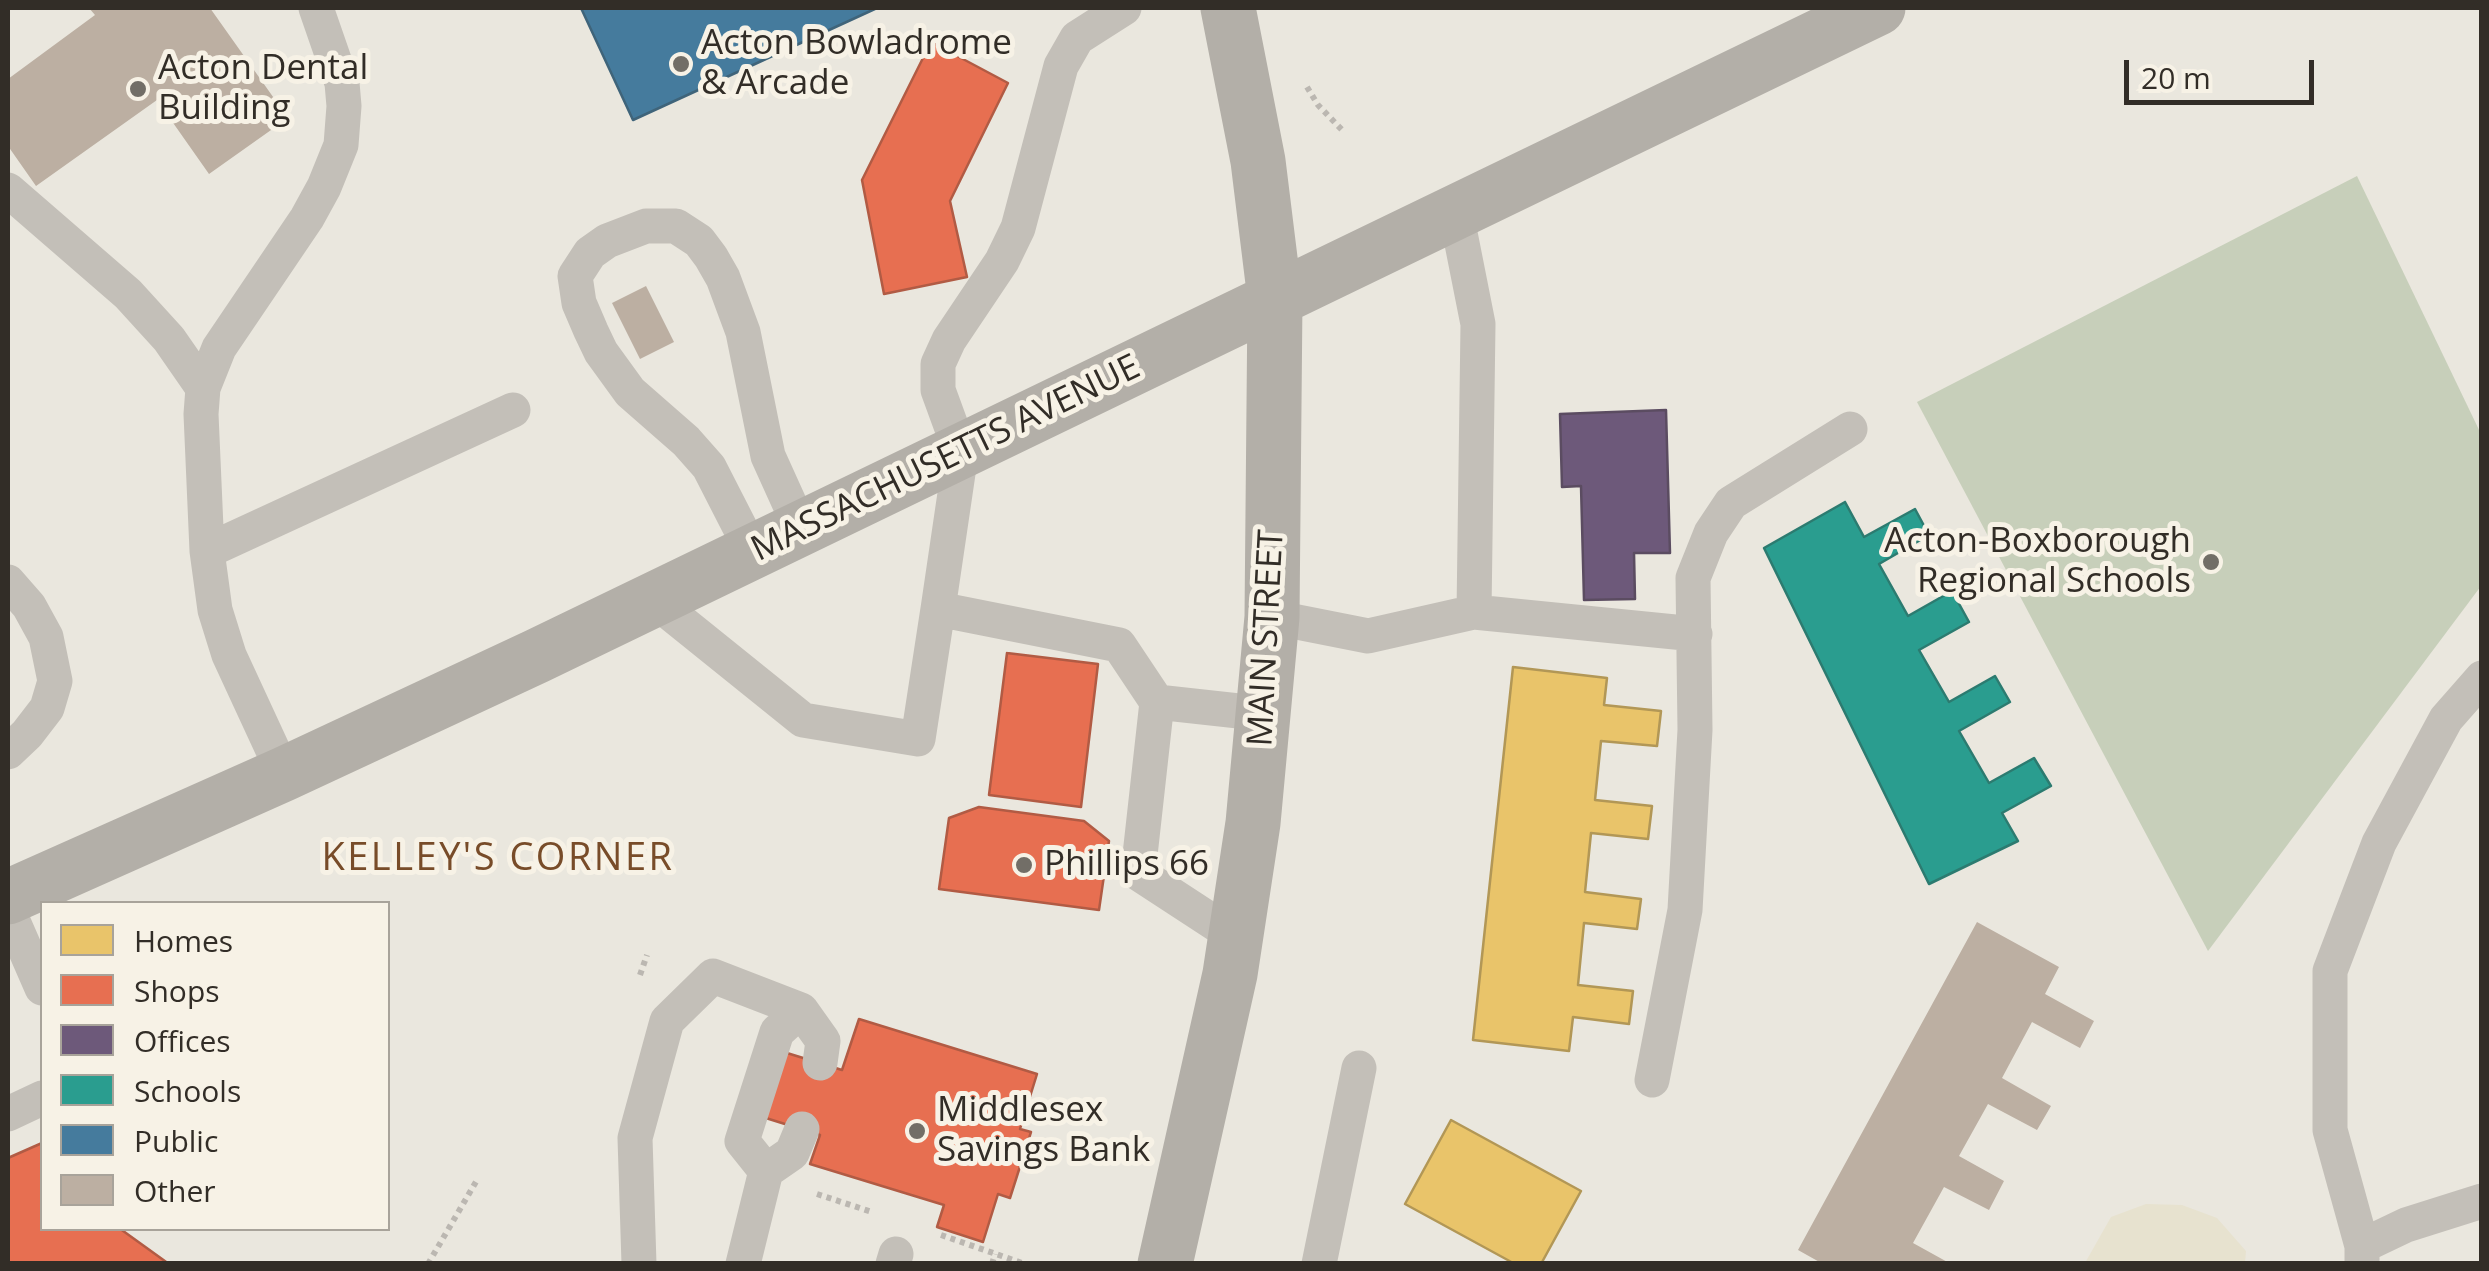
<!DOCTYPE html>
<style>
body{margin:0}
#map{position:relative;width:2489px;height:1271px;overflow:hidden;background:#eae7de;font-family:"Open Sans",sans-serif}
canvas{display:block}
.frame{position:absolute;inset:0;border:10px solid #322d27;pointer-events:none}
.legend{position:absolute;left:40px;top:901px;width:350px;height:330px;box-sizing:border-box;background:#f7f2e6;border:2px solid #a8a39a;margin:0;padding:12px 18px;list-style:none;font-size:30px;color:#322d27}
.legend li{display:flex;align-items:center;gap:20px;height:50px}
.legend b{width:50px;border:2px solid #a8a39a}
.scale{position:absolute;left:2124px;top:60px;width:190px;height:45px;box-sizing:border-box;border:5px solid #322d27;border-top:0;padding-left:12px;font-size:30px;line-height:35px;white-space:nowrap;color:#322d27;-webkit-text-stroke:8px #f7f2e6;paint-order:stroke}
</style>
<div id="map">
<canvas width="2489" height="1271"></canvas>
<div class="frame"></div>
<ul class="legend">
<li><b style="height:28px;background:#e9c46a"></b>Homes</li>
<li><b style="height:28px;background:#e76f51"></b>Shops</li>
<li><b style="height:28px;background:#6d597a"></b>Offices</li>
<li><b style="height:28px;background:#2a9d8f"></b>Schools</li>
<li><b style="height:28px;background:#457b9d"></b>Public</li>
<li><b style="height:28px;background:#bcafa2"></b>Other</li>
</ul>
<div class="scale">20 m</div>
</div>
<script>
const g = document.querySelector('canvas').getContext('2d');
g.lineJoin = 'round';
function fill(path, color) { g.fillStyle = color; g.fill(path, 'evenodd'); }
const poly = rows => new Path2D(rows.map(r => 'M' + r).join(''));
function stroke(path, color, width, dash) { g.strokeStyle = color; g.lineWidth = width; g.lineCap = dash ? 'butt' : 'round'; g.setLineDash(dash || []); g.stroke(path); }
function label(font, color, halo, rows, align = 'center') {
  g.font = font + ' "Open Sans",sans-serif'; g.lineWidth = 10; g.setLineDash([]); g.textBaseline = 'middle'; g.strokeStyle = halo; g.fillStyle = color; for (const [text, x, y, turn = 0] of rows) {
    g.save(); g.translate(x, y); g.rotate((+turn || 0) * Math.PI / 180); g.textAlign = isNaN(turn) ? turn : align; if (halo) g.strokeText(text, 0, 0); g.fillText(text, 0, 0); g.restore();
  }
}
fill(poly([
 [2357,176,2481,434,2481,586,2208,951,1917,402]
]), '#c7cfba');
fill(poly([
 [2146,1204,2182,1205,2217,1218,2246,1251,2245,1263,2085,1263,2111,1217]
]), '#e7e2cf');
const homes = poly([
 [1513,667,1607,678,1604,705,1661,711,1657,746,1601,741,1595,800,1652,806,1648,839,1591,833,1585,892,1641,899,1637,929,1584,923,1578,985,1633,991,1629,1024,1573,1017,1569,1051,1473,1040,1513,667],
 [1451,1120,1581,1191,1541,1264,1515,1264,1405,1204,1451,1120]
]);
fill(homes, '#e9c46a');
stroke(homes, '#b29756', 2.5);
const shops = poly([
 [931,42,1008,83,950,201,967,277,884,294,862,180,931,42],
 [1007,653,1098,664,1081,807,989,795,1007,653],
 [979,807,1084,821,1109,841,1099,910,939,889,949,818,979,807],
 [859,1019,1037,1074,1020,1129,1031,1132,1010,1198,998,1194,983,1242,937,1227,944,1205,810,1164,820,1135,753,1114,774,1049,842,1070,859,1019],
 [42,1143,42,1228,119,1228,169,1264,8,1264,8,1158,42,1143]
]);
fill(shops, '#e76f51');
stroke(shops, '#b15b44', 2.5);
const offices = poly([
 [1666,410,1670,553,1634,553,1635,599,1584,600,1581,486,1562,487,1560,414,1666,410]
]);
fill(offices, '#6d597a');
stroke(offices, '#5b4c61', 2.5);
const schools = poly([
 [1845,502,1864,537,1915,509,1929,535,1879,564,1908,616,1952,591,1969,622,1919,650,1949,702,1995,676,2010,702,1959,731,1989,783,2034,758,2051,786,2002,813,2018,841,1929,884,1764,548,1845,502]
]);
fill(schools, '#2a9d8f');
stroke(schools, '#2c7b70', 2.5);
const public = poly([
 [581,8,877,8,633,120,581,8]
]);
fill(public, '#457b9d');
stroke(public, '#3f647a', 2.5);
fill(poly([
 [89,8,210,8,288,118,209,174,157,100,36,186,8,146,8,79,95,15],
 [646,286,674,342,640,359,612,303],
 [1977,922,2059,967,2045,994,2094,1021,2080,1048,2032,1022,2002,1078,2051,1106,2037,1130,1988,1104,1959,1156,2004,1181,1989,1210,1944,1187,1913,1243,1951,1264,1823,1264,1798,1250]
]), '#bcafa2');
stroke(poly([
 [1307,87,1318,105,1344,132],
 [640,975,647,955],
 [817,1194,872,1212],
 [941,1235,1025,1264],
 [428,1264,477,1180],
 [992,1264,995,1254]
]), '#bbb7b1', 6, [5, 5]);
stroke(poly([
 [1124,8,1077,38,1061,66,1018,228,1002,261,949,340,938,364,938,390,961,453,938,609,1119,645,1157,702,1266,714],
 [8,190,128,294,169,339,203,388],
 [1456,213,1478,324,1474,612],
 [207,551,513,410],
 [753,553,709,467,686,441,630,392,601,352,591,331,579,303,575,276,590,253,607,241,646,226,676,226,699,241,711,257,723,278,743,332,768,456,801,529],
 [8,582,29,606,46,637,55,681,47,708,27,734,8,752],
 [654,600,803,720,918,739,938,609],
 [1272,617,1368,636,1474,612,1695,634],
 [1157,702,1138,873,1236,937],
 [284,774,229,655,215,610,207,551,201,414,203,388,219,348,307,218,324,187,341,145,344,106,342,83,316,8],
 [8,910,42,988],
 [1652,1080,1685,910,1695,730,1693,578,1711,533,1731,503,1850,429],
 [8,1114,42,1098],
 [766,1171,742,1141,777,1032,801,1010],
 [2362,1246,2406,1225,2482,1201],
 [639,1264,635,1138,667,1021,713,976,801,1010,823,1041,820,1063],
 [743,1264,766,1171,792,1153,802,1129],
 [893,1264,896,1254],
 [1319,1264,1359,1068],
 [2362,1264,2362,1246,2330,1130,2330,971,2379,843,2446,719,2482,678]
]), '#c3bfb8', 35);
stroke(poly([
 [8,897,284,774,537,656,1878,8],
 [1165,1264,1230,974,1253,823,1272,617,1275,299,1258,161,1228,8]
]), '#b3afa8', 55);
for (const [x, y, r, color] of [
 [681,64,10,"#726e67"],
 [138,89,10,"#726e67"],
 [2211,562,10,"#726e67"],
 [1024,865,10,"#726e67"],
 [917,1131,10,"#726e67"]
]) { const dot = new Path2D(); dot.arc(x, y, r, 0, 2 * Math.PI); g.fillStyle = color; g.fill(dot); stroke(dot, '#f7f2e6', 4); }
label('35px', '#322d27', '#f7f2e6', [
 ["Acton Bowladrome",701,44],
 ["& Arcade",701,84],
 ["Acton Dental",158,69],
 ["Building",158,109],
 ["Acton-Boxborough",2191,542,"right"],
 ["Regional Schools",2191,582,"right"],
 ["Phillips 66",1044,865],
 ["Middlesex",937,1111],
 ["Savings Bank",937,1151]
], 'left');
label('35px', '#322d27', '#f7f2e6', [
 ["MASSACHUSETTS AVENUE",946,459,-26],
 ["MAIN STREET",1267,638,-87]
]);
g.letterSpacing = '2.5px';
label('38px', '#784c29', '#f7f2e6', [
 ["KELLEY'S CORNER",498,859]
]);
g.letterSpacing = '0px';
</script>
